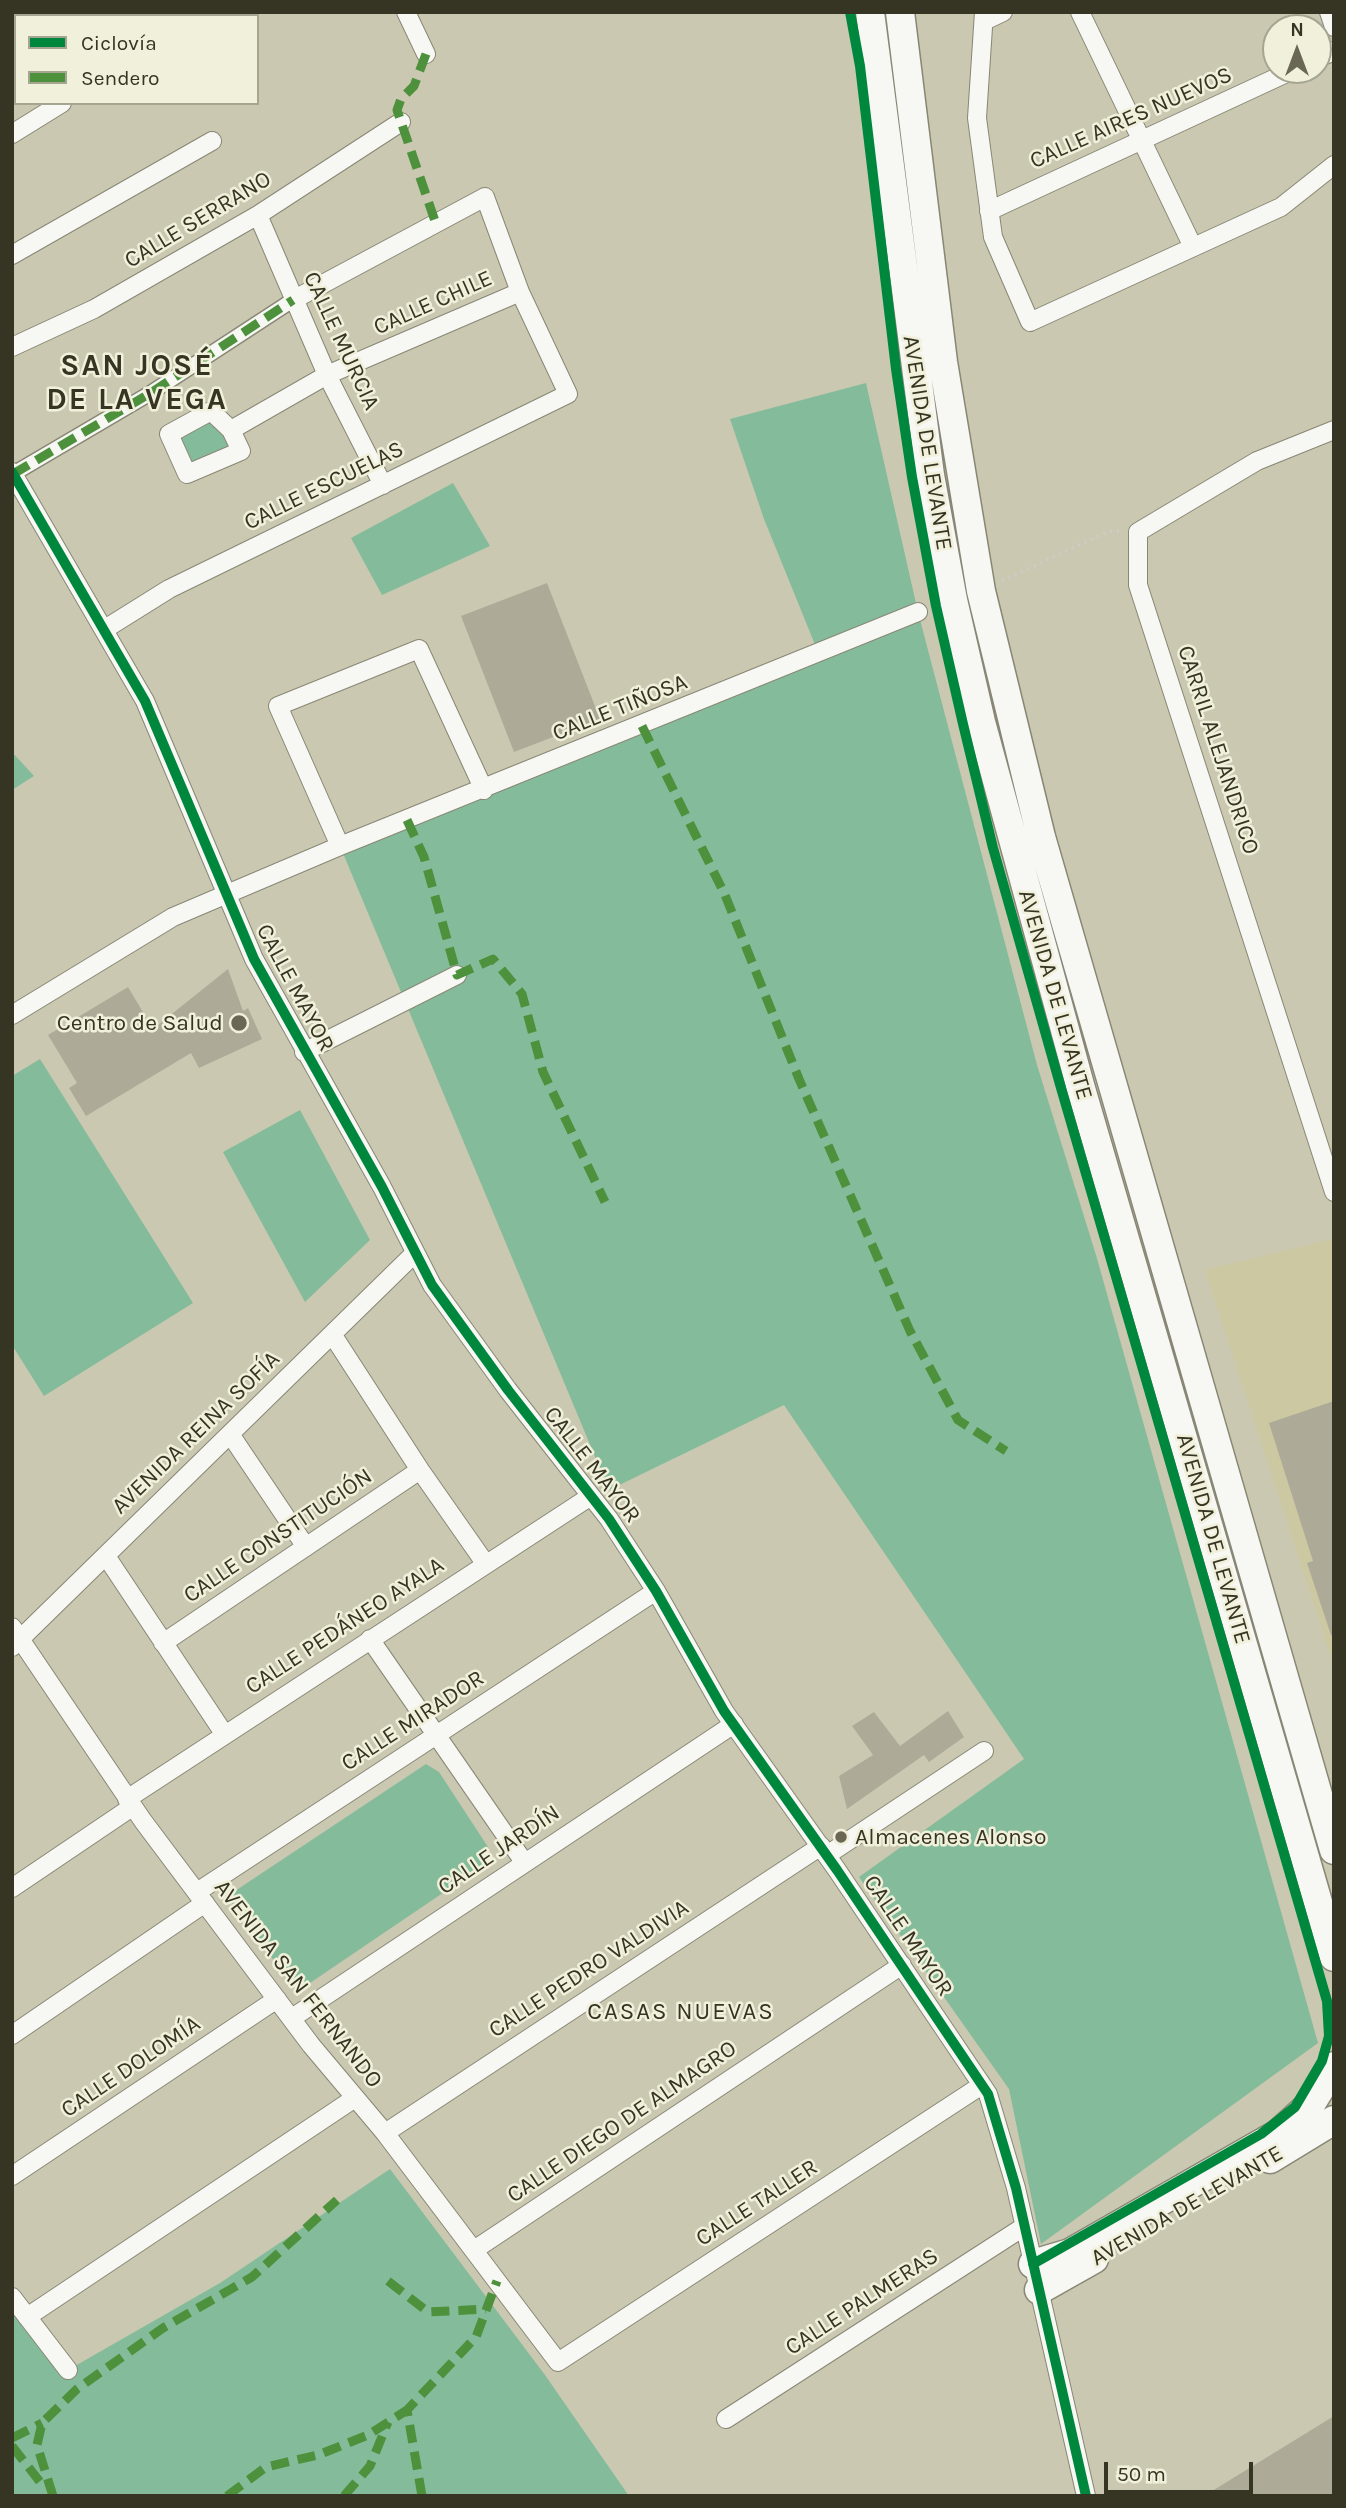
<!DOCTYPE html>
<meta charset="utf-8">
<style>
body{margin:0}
#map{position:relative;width:1346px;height:2508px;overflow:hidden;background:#cac8b0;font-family:Karla,sans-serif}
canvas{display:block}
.frame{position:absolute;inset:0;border:14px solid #363423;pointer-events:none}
.legend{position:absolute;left:14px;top:14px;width:245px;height:91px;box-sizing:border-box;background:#f1f0da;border:2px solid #a6a591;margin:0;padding:9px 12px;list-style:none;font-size:21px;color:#363423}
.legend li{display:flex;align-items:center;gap:14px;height:35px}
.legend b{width:35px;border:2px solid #a6a591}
.north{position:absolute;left:1262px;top:14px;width:70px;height:70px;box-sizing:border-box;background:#f1f0da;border:2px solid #a6a591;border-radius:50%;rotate:0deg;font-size:19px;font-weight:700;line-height:28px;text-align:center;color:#363423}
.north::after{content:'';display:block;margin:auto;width:24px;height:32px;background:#6a6854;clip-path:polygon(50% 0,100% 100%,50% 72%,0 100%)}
.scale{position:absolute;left:1104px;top:2462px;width:149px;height:32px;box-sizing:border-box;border:4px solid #363423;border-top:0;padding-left:9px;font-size:21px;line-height:24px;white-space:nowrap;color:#363423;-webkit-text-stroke:5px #f1f0da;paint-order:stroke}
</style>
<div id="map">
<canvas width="1346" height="2508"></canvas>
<div class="frame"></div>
<ul class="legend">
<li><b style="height:9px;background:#00873e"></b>Ciclovía</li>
<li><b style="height:9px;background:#4e913c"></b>Sendero</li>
</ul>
<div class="north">N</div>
<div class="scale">50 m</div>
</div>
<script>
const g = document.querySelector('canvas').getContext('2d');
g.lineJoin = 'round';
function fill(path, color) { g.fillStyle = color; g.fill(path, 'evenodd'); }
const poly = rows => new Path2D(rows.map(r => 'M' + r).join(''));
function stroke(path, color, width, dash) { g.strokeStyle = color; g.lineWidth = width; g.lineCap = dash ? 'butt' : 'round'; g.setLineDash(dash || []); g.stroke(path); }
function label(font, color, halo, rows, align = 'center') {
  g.font = font + ' Karla,sans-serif'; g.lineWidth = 5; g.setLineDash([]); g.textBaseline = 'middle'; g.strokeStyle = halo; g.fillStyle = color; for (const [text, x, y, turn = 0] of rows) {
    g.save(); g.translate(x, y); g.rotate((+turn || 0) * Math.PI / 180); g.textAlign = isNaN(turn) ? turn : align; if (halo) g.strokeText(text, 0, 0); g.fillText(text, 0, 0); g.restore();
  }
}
fill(poly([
 [1334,1239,1334,1666,1205,1270]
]), '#cbc8a2');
fill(poly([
 [866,383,918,612,1037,1065,1096,1255,1318,2043,1041,2244,1009,2089,859,1877,1024,1759,784,1405,609,1490,340,846,818,652,764,519,730,419],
 [219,419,235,448,190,468,177,443,181,435],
 [453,483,490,546,382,595,351,538],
 [12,752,34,776,12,790],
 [40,1059,193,1303,44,1396,12,1345,12,1076],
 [300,1110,370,1240,305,1302,223,1152],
 [426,1764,439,1772,488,1847,490,1861,307,1985,294,1987,232,1905,232,1893],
 [390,2169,545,2375,629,2496,12,2496,12,2297,68,2370,220,2283]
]), '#84bc9b');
fill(poly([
 [547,583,600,719,514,752,461,616],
 [228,969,243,1011,248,1008,262,1039,199,1068,191,1053,86,1116,69,1088,77,1083,48,1035,128,987,153,1029],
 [1334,1401,1334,1634,1331,1635,1307,1563,1313,1561,1269,1423],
 [948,1711,964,1737,929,1762,924,1755,847,1809,839,1776,873,1755,852,1726,874,1712,900,1746],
 [1334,2416,1334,2496,1204,2496]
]), '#aeaa98');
const pedestrian = poly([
 [13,474,149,394,293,300]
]);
const minor = poly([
 [406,12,426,54],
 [984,12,977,118,993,237,1030,322,1281,207,1334,165],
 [1080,12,1193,247],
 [1329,12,1334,27],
 [984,21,1003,12],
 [1318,58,1334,51],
 [12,134,62,103],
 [989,211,1293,70],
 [258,215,327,375,383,485],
 [12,255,212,141],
 [12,347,94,309,258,215,401,122],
 [211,411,231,430,241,451,187,474,169,434,211,411],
 [231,430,327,375,520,292],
 [1334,430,1257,461,1138,532,1138,585,1334,1192],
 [12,472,145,701,254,959,382,1187,432,1285,508,1390,609,1519,656,1591,724,1711,837,1870,988,2094,1016,2188,1086,2496],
 [105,629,169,589,568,394,520,292,485,197,293,300],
 [340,846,278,706,419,649,484,790],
 [12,1015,173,917,340,846,918,612],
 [304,1052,457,975],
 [332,1334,420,1470,485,1563],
 [230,1434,306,1547],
 [106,1556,225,1735],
 [12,1627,143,1821,311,2045,385,2133,558,2362,982,2085],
 [370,1639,524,1862],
 [163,1643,420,1470],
 [12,1647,415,1253],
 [127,1799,591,1496],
 [827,1855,984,1751],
 [12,1888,132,1807],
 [197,1892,656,1591],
 [292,2018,734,1724],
 [12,2035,205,1903],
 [385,2133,821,1846],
 [12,2176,277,1999],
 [474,2250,902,1965],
 [12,2297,68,2370],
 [27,2317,355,2098],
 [726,2419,1025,2226]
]);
const primary = poly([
 [870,12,930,475,953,600,981,722,1080,1085,1334,1957],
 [900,12,943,362,981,591,1041,837,1334,1850],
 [1270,2159,1334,2120],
 [1033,2264,1070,2253,1278,2134,1311,2104,1334,2066],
 [1039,2290,1094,2259]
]);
stroke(pedestrian, '#888775', 17);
stroke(minor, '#888775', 20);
stroke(primary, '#888775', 31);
stroke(poly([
 [1002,581,1109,531,1120,531]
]), '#cdccc5', 3.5, [2, 5]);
stroke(pedestrian, '#f7f7f3', 14);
stroke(minor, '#f7f7f3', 18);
stroke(primary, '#f7f7f3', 28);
stroke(poly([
 [426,54,414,86,401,99,397,110,436,224],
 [13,474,149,394,293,300],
 [642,726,725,895,799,1079,910,1331,958,1420,1006,1451],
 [407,820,424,857,457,975,493,959,522,994,543,1072,605,1202],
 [388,2281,428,2312,486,2309],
 [12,2438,42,2423],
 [12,2446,44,2487],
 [53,2496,37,2445,42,2423,77,2389,163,2328,252,2277,337,2200],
 [227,2496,266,2467,318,2455,368,2435,407,2410],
 [344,2496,370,2466,388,2422],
 [422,2496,407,2410,476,2337,497,2281]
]), '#4e913c', 9, [18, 9]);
stroke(poly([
 [850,12,860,66,896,369,912,477,936,606,963,724,993,848,1061,1088,1327,2001,1329,2036,1322,2061,1295,2107,1261,2134,1033,2264],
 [12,472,145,701,254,959,382,1187,432,1285,508,1390,609,1519,656,1591,724,1711,837,1870,988,2094,1016,2188,1086,2496]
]), '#00873e', 10);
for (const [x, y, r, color] of [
 [239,1023,9,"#6a6854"],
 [841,1837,7,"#6a6854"]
]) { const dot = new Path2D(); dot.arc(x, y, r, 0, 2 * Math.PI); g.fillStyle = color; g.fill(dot); stroke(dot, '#f1f0da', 2.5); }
label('23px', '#363423', '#f1f0da', [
 ["CALLE AIRES NUEVOS",1131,118,-24],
 ["CALLE SERRANO",198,220,-31],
 ["CALLE CHILE",433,303,-24],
 ["CALLE MURCIA",341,341,65],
 ["AVENIDA DE LEVANTE",927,443,81],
 ["CALLE ESCUELAS",324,486,-26],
 ["CALLE TIÑOSA",620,708,-22],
 ["CARRIL ALEJANDRICO",1218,750,72],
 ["CALLE MAYOR",295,988,62],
 ["AVENIDA DE LEVANTE",1055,995,74],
 ["AVENIDA REINA SOFÍA",196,1433,-44],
 ["CALLE MAYOR",592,1465,52],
 ["CALLE CONSTITUCIÓN",278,1536,-34],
 ["AVENIDA DE LEVANTE",1213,1539,74],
 ["CALLE PEDÁNEO AYALA",345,1626,-33],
 ["CALLE MIRADOR",413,1721,-33],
 ["CALLE JARDÍN",499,1850,-34],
 ["CALLE MAYOR",908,1936,56],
 ["CALLE PEDRO VALDIVIA",589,1969,-33],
 ["AVENIDA SAN FERNANDO",298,1984,52],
 ["CALLE DOLOMÍA",131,2067,-34],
 ["CALLE DIEGO DE ALMAGRO",622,2122,-34],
 ["CALLE TALLER",757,2203,-33],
 ["AVENIDA DE LEVANTE",1187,2206,-30],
 ["CALLE PALMERAS",862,2302,-33]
]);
label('23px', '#363423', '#f1f0da', [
 ["Centro de Salud",223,1023],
 ["Almacenes Alonso",855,1837,"left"]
], 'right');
g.letterSpacing = '2px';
label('24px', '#363423', '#f1f0da', [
 ["CASAS NUEVAS",681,2012]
]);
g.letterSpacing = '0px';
g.letterSpacing = '2px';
label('bold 30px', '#363423', '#f1f0da', [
 ["SAN JOSÉ",137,366],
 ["DE LA VEGA",137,400]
]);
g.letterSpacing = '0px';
</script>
